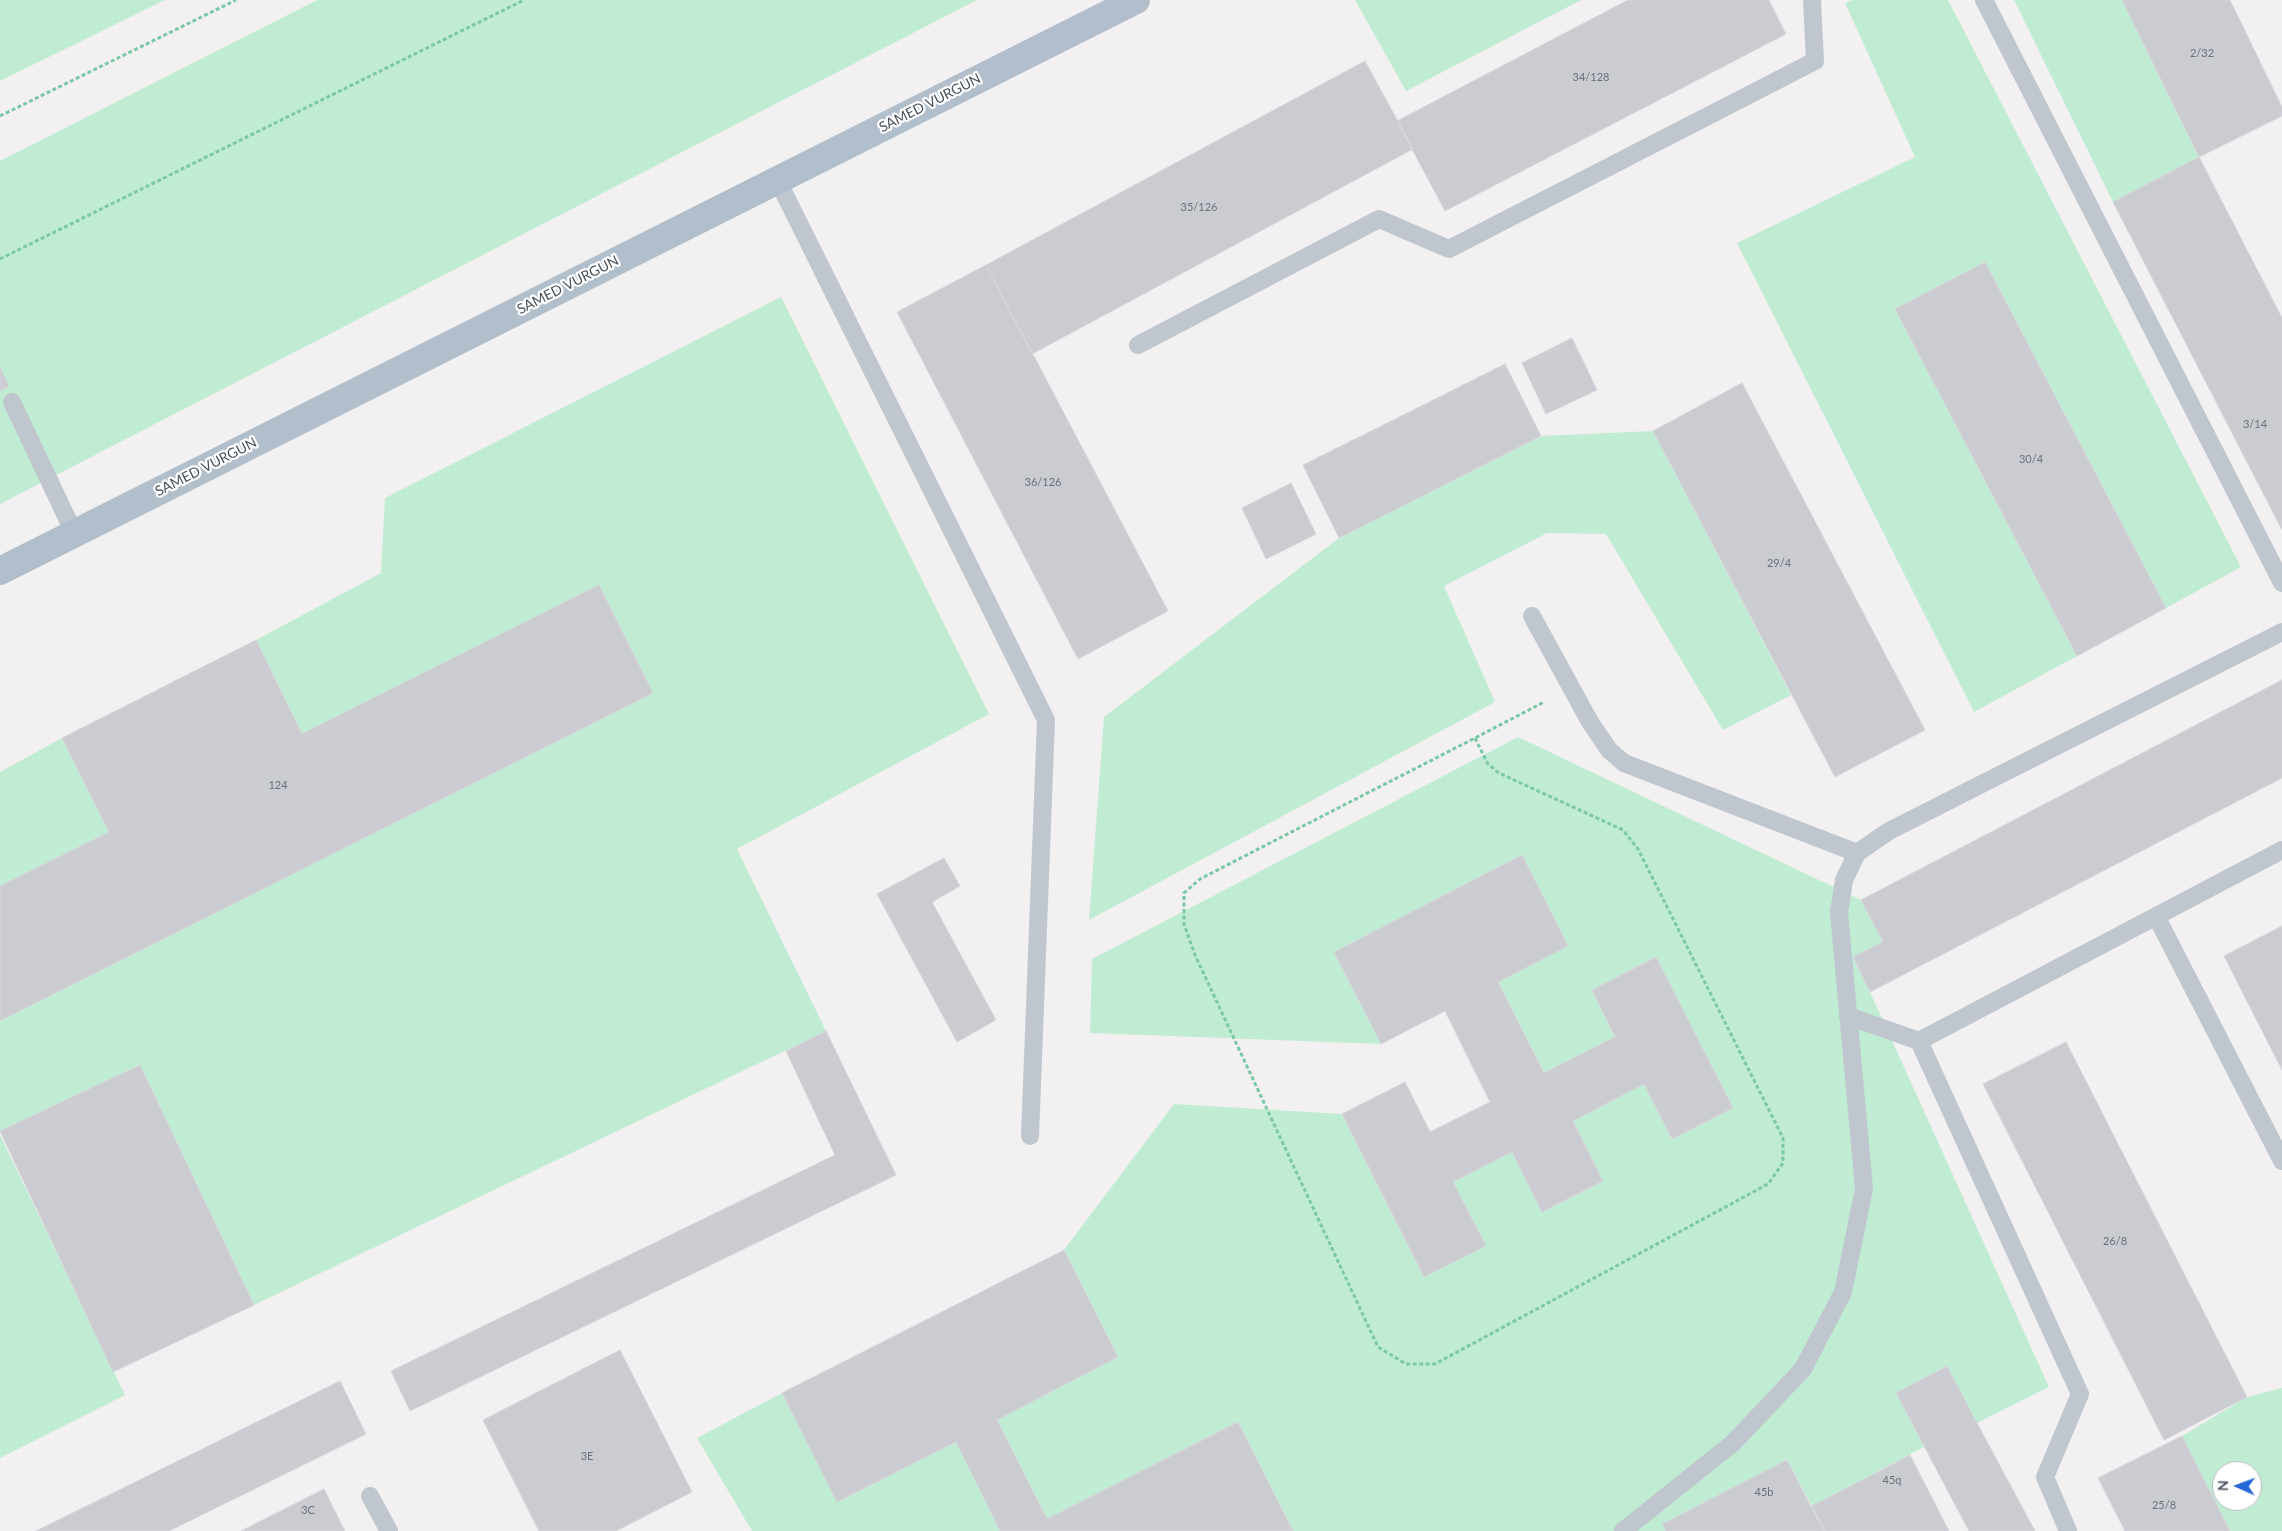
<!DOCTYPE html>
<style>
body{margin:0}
#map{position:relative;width:2282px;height:1531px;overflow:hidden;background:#f2f0f0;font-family:Lato,sans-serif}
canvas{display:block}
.north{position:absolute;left:2212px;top:1461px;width:50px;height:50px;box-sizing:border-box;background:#fff;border:1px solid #b6babe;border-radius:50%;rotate:272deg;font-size:14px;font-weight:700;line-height:20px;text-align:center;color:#49525c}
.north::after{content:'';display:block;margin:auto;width:18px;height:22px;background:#2569d7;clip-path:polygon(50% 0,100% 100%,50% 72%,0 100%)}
</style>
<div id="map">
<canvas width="2282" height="1531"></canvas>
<div class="north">N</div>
</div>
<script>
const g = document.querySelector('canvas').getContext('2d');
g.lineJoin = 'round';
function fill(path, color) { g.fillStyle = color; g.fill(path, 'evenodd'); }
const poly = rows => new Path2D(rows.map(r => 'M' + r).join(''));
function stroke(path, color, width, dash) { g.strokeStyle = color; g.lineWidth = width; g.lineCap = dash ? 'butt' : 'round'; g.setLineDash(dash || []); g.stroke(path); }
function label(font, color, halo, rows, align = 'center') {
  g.font = font + ' Lato,sans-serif'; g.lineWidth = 4.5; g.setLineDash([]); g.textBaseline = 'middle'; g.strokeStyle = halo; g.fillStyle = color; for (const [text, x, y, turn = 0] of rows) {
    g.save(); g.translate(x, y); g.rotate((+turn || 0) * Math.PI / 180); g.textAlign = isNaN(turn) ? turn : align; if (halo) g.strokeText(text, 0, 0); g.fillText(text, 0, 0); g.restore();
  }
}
fill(poly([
 [0,0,165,0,0,81],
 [317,0,977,0,0,504,0,161],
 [1355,0,1581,0,1406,91],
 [1852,0,1948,0,2241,567,2166,608,1985,262,1895,309,2077,656,1974,712,1737,243,1915,157,1845,3],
 [2014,0,2122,0,2199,157,2113,202],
 [781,297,989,714,737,849,826,1031,254,1305,140,1065,0,1131,0,1021,653,693,302,734,256,640,381,573,385,498],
 [1653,431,1791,695,1723,730,1606,534,1547,533,1444,586,1495,702,1089,920,1104,717,1339,538,1541,436],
 [1518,737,1861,900,1883,942,1853,958,1870,992,2049,1387,1977,1423,1946,1366,1896,1393,1924,1447,1812,1506,1787,1460,1663,1524,1666,1531,1293,1531,1238,1422,1047,1519,997,1420,1118,1357,1064,1250,1174,1104,1342,1114,1424,1277,1485,1246,1453,1182,1512,1152,1543,1212,1603,1181,1573,1121,1644,1084,1672,1139,1732,1108,1655,957,1592,990,1615,1037,1544,1073,1498,982,1522,855,1334,952,1381,1044,1090,1033,1092,959],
 [62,738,109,832,0,886,0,772],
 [0,1135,125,1395,0,1458],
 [2282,1388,2282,1531,2230,1531,2182,1436,2247,1397],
 [2222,1471,2252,1471,2252,1501,2222,1501],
 [782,1393,838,1502,956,1442,1000,1531,752,1531,697,1438]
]), '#c1ecd4');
const building = poly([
 [1628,0,1769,0,1786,34,1445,211,1397,121,1628,0],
 [2122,0,2230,0,2282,107,2282,116,2199,157,2122,0],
 [1365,61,1413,149,1032,354,986,265,1365,61],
 [2199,157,2282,318,2282,530,2113,202,2199,157],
 [1985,262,2166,608,2077,656,1895,309,1985,262],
 [986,265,1168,611,1078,659,897,312,986,265],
 [1572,338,1597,390,1546,414,1522,363,1572,338],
 [1505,364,1541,436,1339,538,1303,465,1505,364],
 [0,367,9,386,0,391,0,367],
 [1742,383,1925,730,1835,777,1653,431,1742,383],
 [1291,483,1316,534,1266,559,1242,508,1291,483],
 [599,585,653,693,0,1021,0,886,109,832,62,738,256,640,302,734,599,585],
 [2282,680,2282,778,1870,992,1853,957,1883,942,1861,900,2282,680],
 [1522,855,1568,946,1498,982,1544,1073,1615,1037,1592,990,1656,957,1733,1108,1672,1139,1644,1084,1573,1121,1603,1181,1542,1212,1512,1152,1453,1182,1486,1246,1424,1277,1342,1114,1405,1082,1430,1132,1490,1102,1445,1011,1381,1044,1334,952,1522,855],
 [944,858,960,886,932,902,996,1020,957,1042,877,894,944,858],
 [2282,926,2282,1070,2224,956,2282,926],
 [826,1031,896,1175,410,1411,391,1371,835,1155,786,1051,826,1031],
 [2066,1042,2247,1397,2164,1440,1983,1084,2066,1042],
 [140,1065,254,1305,113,1372,0,1131,140,1065],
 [1064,1250,1118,1357,997,1420,1047,1519,1238,1422,1293,1531,1000,1531,956,1442,837,1502,782,1393,1064,1250],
 [620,1350,692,1492,616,1531,539,1531,483,1420,620,1350],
 [1947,1366,1977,1423,2035,1531,1969,1531,1896,1393,1947,1366],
 [340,1381,366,1434,169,1531,36,1531,340,1381],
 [2182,1436,2230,1531,2125,1531,2098,1478,2182,1436],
 [1910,1455,1949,1531,1825,1531,1812,1506,1910,1455],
 [1787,1460,1824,1531,1666,1531,1662,1524,1787,1460],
 [324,1489,345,1531,241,1531,324,1489]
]);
fill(building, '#caccd2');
stroke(building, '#d4d6db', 1);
stroke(poly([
 [0,116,236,0],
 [0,259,524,0],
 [1475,738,1488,764,1499,773,1623,830,1638,849,1783,1138,1783,1163,1768,1184,1435,1364,1406,1364,1378,1347,1195,955,1184,924,1184,893,1200,879,1344,805,1475,738,1544,702]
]), '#7bc8a6', 3, [4, 2.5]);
stroke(poly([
 [1984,0,2282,583],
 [777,179,1046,720,1030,1136],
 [1138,345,1379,219,1449,249,1815,61,1812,0],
 [12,402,74,533],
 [1532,616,1590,722,1609,750,1624,763,1857,853],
 [2156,916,2282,1161],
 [1848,1016,1919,1041,2080,1394,2045,1477,2068,1531],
 [1919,1041,2282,850],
 [370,1496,389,1531],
 [1623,1531,1733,1443,1803,1369,1843,1292,1864,1189,1839,912,1844,880,1857,853,1889,831,2282,632]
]), '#bfc6cd', 18);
stroke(poly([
 [0,571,1136,0]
]), '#b1becc', 28);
label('11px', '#69707a', null, [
 ["2/32",2202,53],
 ["34/128",1591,77],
 ["35/126",1199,207],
 ["3/14",2255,424],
 ["30/4",2031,459],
 ["36/126",1043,482],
 ["29/4",1779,563],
 ["124",278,785],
 ["26/8",2115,1241],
 ["3E",587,1456],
 ["45q",1892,1480],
 ["45b",1764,1492],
 ["25/8",2164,1505],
 ["3C",308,1510]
]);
label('14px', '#49525c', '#fff', [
 ["SAMED VURGUN",930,103,-27],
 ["SAMED VURGUN",568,285,-27],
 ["SAMED VURGUN",206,467,-27]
]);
</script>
